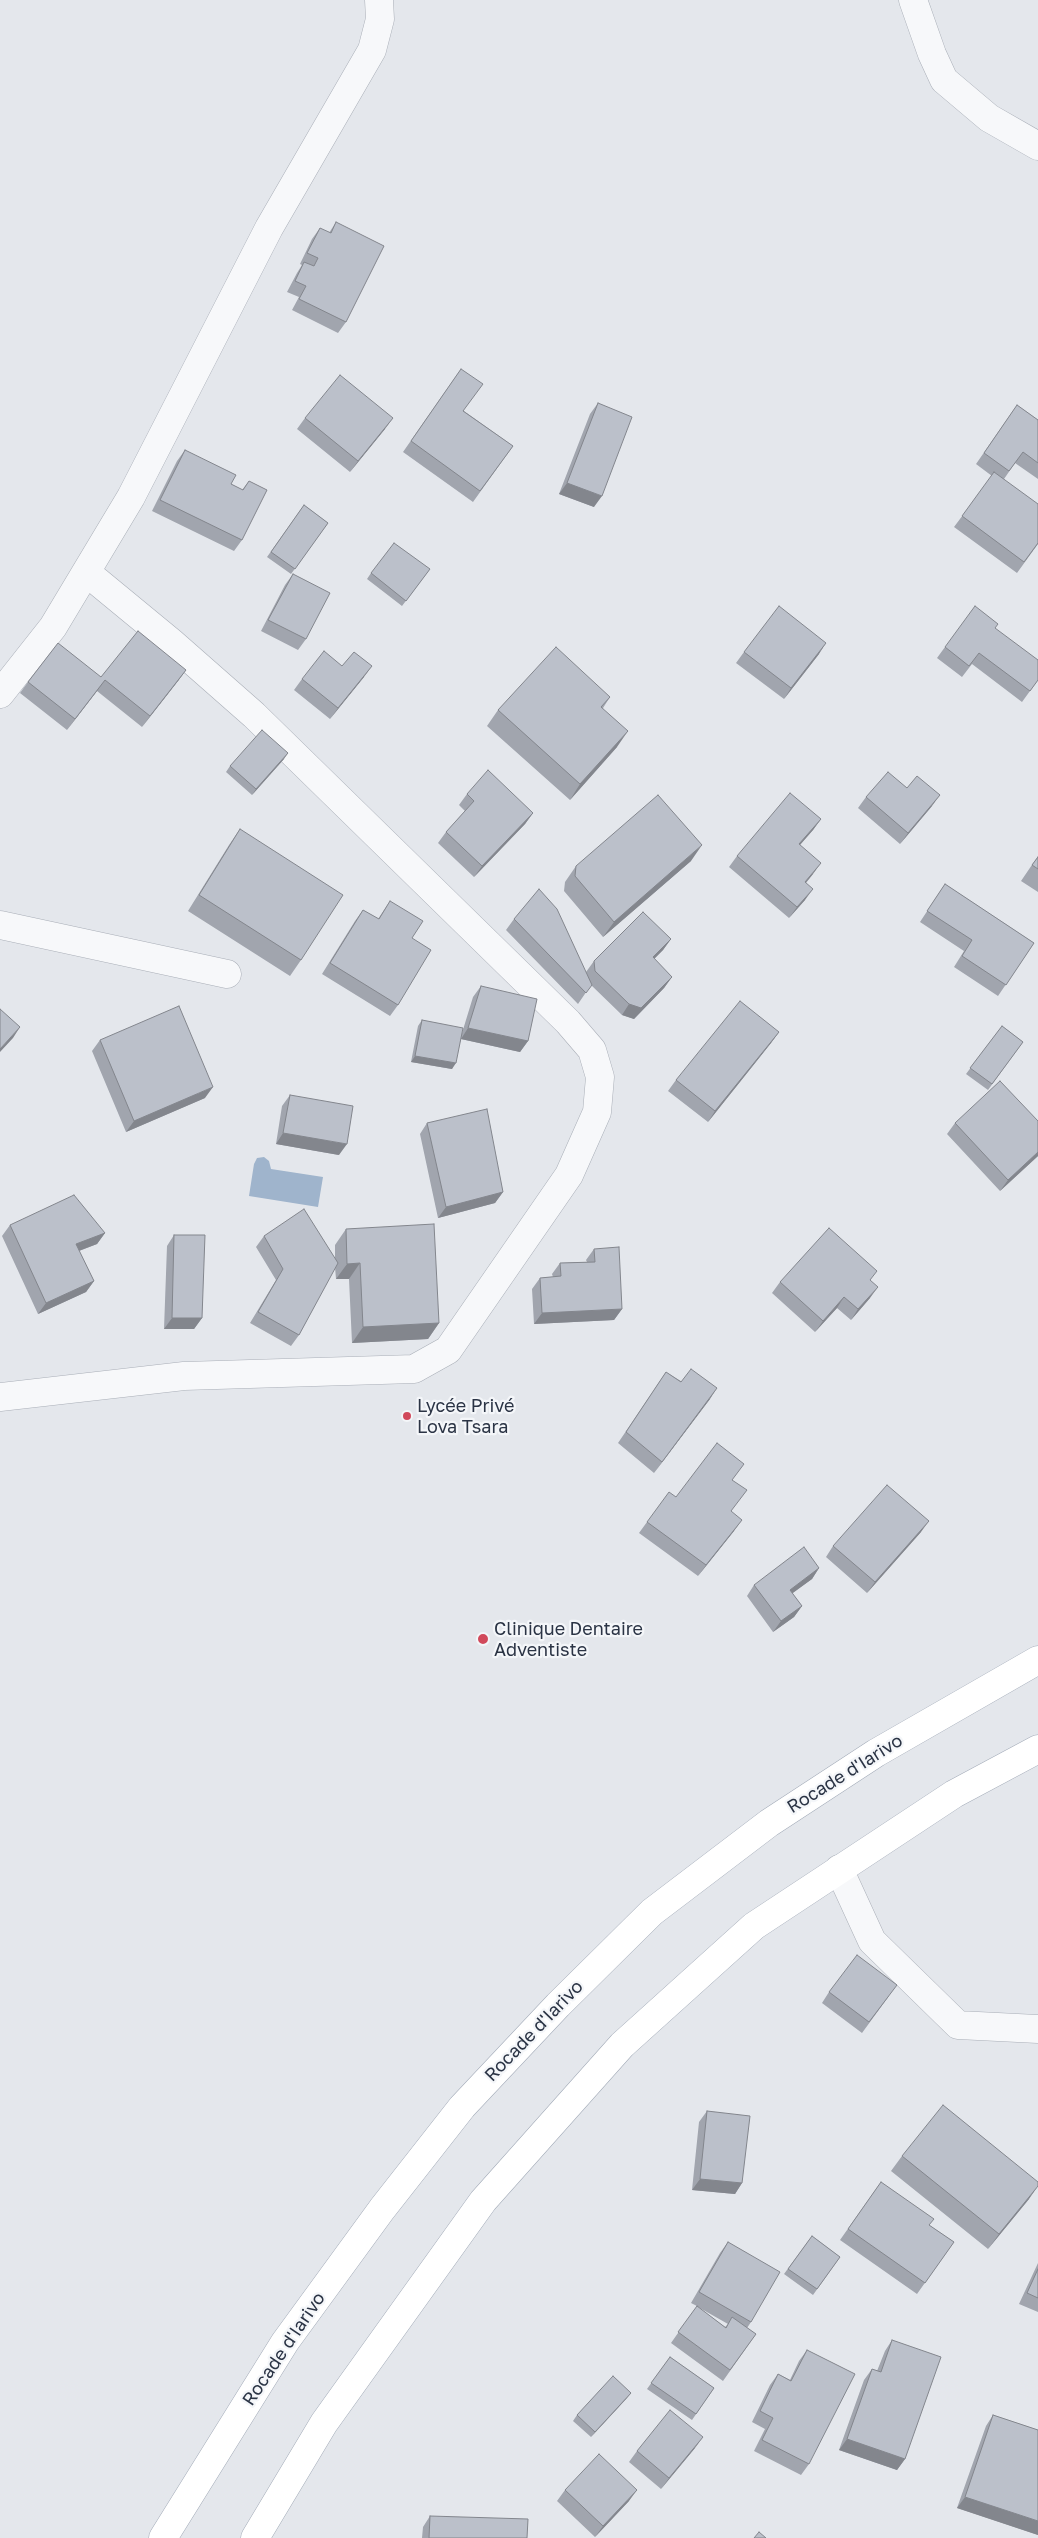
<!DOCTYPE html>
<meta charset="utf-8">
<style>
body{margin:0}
canvas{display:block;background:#e4e7ec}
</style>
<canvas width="1038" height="2538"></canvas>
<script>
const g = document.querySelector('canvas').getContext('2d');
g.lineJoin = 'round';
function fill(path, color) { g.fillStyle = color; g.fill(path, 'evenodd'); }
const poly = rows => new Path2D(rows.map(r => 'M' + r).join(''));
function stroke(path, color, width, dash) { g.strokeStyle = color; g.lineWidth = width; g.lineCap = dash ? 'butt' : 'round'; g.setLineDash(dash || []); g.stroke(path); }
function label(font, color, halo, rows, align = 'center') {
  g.font = font + ' "Golos Text",sans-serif'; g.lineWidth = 4.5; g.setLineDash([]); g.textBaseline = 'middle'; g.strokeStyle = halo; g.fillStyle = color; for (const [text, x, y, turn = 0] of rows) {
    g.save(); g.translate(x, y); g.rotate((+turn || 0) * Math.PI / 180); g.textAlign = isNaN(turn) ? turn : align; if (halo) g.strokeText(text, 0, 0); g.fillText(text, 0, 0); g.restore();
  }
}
fill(poly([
 [264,1157,269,1161,271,1169,323,1177,318,1207,249,1196,254,1164,257,1158]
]), '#9fb4cc');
const minor = poly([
 [913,0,932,54,944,80,989,118,1038,146],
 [0,694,53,627,131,497,269,228,372,50,380,19,379,0],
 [0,925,227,974],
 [0,1397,184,1376,414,1369,448,1350,569,1175,597,1112,600,1077,592,1050,568,1022,254,715,171,642,86,572],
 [839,1869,872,1941,958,2025,1038,2029]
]);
const major = poly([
 [163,2538,285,2342,382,2209,462,2107,558,2005,652,1912,769,1823,876,1753,1038,1660],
 [255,2538,324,2423,483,2201,622,2045,754,1926,954,1794,1038,1749]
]);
stroke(minor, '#a9aeb7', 29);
stroke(major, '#a3abb8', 29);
stroke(minor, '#f7f8fa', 28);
stroke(major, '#fff', 28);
fill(poly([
 [336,222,346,322,338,333,292,310,299,297,287,292,297,273,302,265,300,264,312,239,320,228,329,233],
 [461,369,464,411,513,446,473,502,403,452],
 [598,403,594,507,559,494,590,414],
 [1017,405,1038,420,1038,479,1015,463,1004,479,1038,544,1017,573,954,527,992,476,976,464],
 [305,418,385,429,350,472,297,429],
 [185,450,231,484,242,490,249,481,242,540,234,551,152,511,177,461],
 [304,505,328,523,291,574,267,557],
 [430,569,402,606,367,579,371,573],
 [293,574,306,639,298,650,261,631,285,585],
 [995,629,1038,680,1022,702,972,664,962,677,937,658,945,647],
 [744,652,819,654,784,699,736,663],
 [342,666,364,677,330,719,294,690,302,679],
 [186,670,178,681,142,727,97,691,67,730,20,693,28,682,101,677],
 [610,697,603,708,617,747,570,800,487,726,498,710],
 [284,759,252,795,226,772,230,766],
 [907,788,932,806,900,844,858,808,866,797],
 [467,794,533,813,525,824,474,877,438,843,446,832,465,811,459,805],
 [821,819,813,830,800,845,813,874,806,883,805,900,789,918,729,867,737,856],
 [240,829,301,960,290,976,188,911,229,845],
 [1038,856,1038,892,1021,881],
 [691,861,603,937,564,891,565,882,576,866],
 [945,884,1034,943,998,996,954,967,964,951,920,922],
 [390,901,412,938,398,1005,390,1016,322,974,355,921,363,910,378,919],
 [514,919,586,972,594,961,671,939,663,950,654,959,672,977,664,988,634,1019,622,1015,591,985,578,1004,506,930],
 [481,986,528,1041,520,1052,461,1039,452,1069,411,1062,418,1026,422,1020,462,1033,473,997],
 [1002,1026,1023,1042,988,1090,966,1074],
 [779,1032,771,1043,708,1122,668,1091,676,1080],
 [100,1040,205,1098,126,1132,92,1051],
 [290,1095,339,1155,276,1144,282,1106],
 [427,1123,503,1192,495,1203,438,1218,420,1134],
 [955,1123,1038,1156,1000,1191,947,1134],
 [10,1225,105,1233,97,1244,79,1251,94,1281,86,1292,38,1314,2,1236],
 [346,1229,439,1323,428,1339,352,1343,349,1279,336,1279,335,1267,299,1335,291,1346,250,1323,276,1280,256,1247,264,1236,335,1259,335,1245],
 [174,1235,202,1318,194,1329,164,1329,167,1246],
 [594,1249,622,1309,614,1320,534,1324,532,1289,540,1278,553,1277,552,1274,560,1263,587,1262,586,1260],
 [871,1281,870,1298,851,1320,837,1308,815,1332,772,1293,780,1282],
 [666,1372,710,1399,654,1473,618,1443],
 [733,1480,731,1512,734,1531,698,1576,639,1533,647,1522,676,1497],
 [921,1532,867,1593,826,1557,833,1546],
 [819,1568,812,1579,792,1593,802,1606,794,1617,773,1632,747,1596,754,1585],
 [829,1992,889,1996,862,2033,822,2003],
 [707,2111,742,2183,735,2194,692,2190,699,2122],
 [902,2156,1029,2199,988,2249,891,2171],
 [881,2182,929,2225,954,2242,917,2294,840,2240],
 [812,2236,840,2257,813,2295,784,2274],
 [728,2242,751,2322,747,2328,756,2334,723,2381,671,2343,697,2306,691,2303,720,2253],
 [698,2307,728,2324,725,2327],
 [1038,2263,1038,2312,1019,2304],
 [892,2340,905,2459,897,2470,839,2450,864,2380,872,2369,877,2371,885,2351],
 [807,2350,809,2464,801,2475,754,2451,765,2429,752,2422,770,2385,778,2374,790,2380,799,2361],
 [670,2357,714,2388,692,2420,647,2389],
 [627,2398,591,2437,573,2421,577,2415],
 [993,2415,1038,2430,1038,2535,957,2508,986,2426],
 [695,2448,661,2489,629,2462,637,2451],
 [565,2490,629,2501,595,2537,557,2501],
 [430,2516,527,2538,422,2538,423,2527]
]), '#a1a5ae');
fill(poly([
 [393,418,385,429,350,472,358,461],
 [567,483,602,496,594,507,559,494],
 [826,643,819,654,784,699,791,688],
 [372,666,364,677,330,719,338,708],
 [186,670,178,681,142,727,150,716],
 [105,680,97,691,67,730,75,719],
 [628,731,617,747,570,800,580,784],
 [288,753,284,759,252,795,256,789],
 [940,795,932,806,900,844,908,833],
 [533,813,525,824,474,877,482,866],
 [821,819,813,830,791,855,799,844],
 [702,845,691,861,603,937,614,922],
 [821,863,813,874,797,893,805,882],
 [813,889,805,900,789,918,797,907],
 [671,939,663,950,645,968,653,957],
 [672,977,664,988,634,1019,622,1015,629,1004],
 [20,1027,13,1038,0,1052,0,1049],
 [468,1028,528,1041,520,1052,461,1039],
 [779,1032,771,1043,708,1122,715,1111],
 [415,1056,456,1063,452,1069,411,1062],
 [213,1087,205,1098,126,1132,134,1121],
 [283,1133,347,1144,339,1155,276,1144],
 [1038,1152,1038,1156,1000,1191,1008,1180],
 [503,1192,495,1203,438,1218,446,1207],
 [105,1233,97,1244,68,1255,76,1244],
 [360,1263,349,1279,336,1279,347,1264],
 [94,1281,86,1292,38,1314,46,1303],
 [878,1287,870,1298,851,1320,858,1309],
 [844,1297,837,1308,815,1332,823,1321],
 [622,1309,614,1320,534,1324,542,1313],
 [172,1318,202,1318,194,1329,164,1329],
 [439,1323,428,1339,352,1343,363,1327],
 [717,1388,710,1399,654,1473,662,1462],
 [742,1520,734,1531,698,1576,706,1565],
 [929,1521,921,1532,867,1593,875,1582],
 [819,1568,812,1579,782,1601,790,1590],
 [802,1606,794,1617,773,1632,781,1621],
 [700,2179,742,2183,735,2194,692,2190],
 [1038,2186,1029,2199,988,2249,999,2234],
 [631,2393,627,2398,591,2437,595,2432],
 [703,2437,695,2448,661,2489,669,2478],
 [847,2439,905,2459,897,2470,839,2450],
 [637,2490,629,2501,595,2537,603,2526],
 [965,2497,1038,2521,1038,2535,957,2508]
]), '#83868d');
const building = poly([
 [336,222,384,246,346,322,299,299,306,286,295,281,304,262,314,266,318,258,307,253,320,228,331,233,336,222],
 [461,369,483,384,463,411,513,446,480,491,411,441,461,369],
 [340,375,393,418,358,461,305,418,340,375],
 [598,403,632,417,602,496,567,483,598,403],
 [1017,405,1038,420,1038,463,1023,452,1009,471,984,453,1017,405],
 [185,450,236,475,231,484,243,490,249,481,267,490,242,540,160,500,185,450],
 [994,472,1038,504,1038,543,1024,562,962,516,994,472],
 [304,505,328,523,295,569,271,552,304,505],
 [394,543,430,569,406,601,371,573,394,543],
 [293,574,330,593,306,639,268,620,293,574],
 [779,606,826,643,791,688,744,652,779,606],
 [975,606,998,624,995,628,1038,660,1038,680,1030,691,979,653,969,666,945,647,975,606],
 [138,631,186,670,150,716,105,680,75,719,28,682,58,643,101,677,138,631],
 [556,647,610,697,601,707,628,731,580,784,498,710,556,647],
 [324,651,342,666,354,652,372,666,338,708,302,679,324,651],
 [262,730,288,753,256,789,230,766,262,730],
 [488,770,533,813,482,866,446,832,474,801,467,794,488,770],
 [888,772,907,788,917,776,940,795,908,833,866,797,888,772],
 [790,793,821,819,799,844,821,863,805,882,813,889,797,907,737,856,790,793],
 [658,795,702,845,614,922,575,876,576,866,658,795],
 [240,829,343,895,301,960,199,895,240,829],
 [1038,857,1038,869,1032,865,1038,857],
 [945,884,1034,943,1006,985,962,956,972,940,927,911,945,884],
 [539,889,557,909,592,985,586,993,514,919,539,889],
 [390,901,423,921,412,938,431,950,398,1005,330,963,363,910,379,919,390,901],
 [643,912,671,939,653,957,672,977,641,1008,629,1004,595,971,594,961,643,912],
 [481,986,537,999,528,1041,468,1028,481,986],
 [740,1001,779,1032,715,1111,676,1080,740,1001],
 [179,1006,213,1087,134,1121,100,1040,179,1006],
 [0,1009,20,1027,0,1049,0,1009],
 [422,1020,463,1028,456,1063,415,1056,422,1020],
 [1002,1026,1023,1042,992,1084,970,1068,1002,1026],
 [1000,1081,1038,1121,1038,1152,1008,1180,955,1123,1000,1081],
 [290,1095,353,1106,347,1144,283,1133,290,1095],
 [487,1109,503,1192,446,1207,427,1123,487,1109],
 [74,1195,105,1233,76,1244,94,1281,46,1303,10,1225,74,1195],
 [304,1209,338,1263,299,1335,258,1312,283,1269,264,1236,304,1209],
 [434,1224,439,1323,363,1327,360,1263,347,1264,346,1229,434,1224],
 [829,1228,877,1271,870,1280,878,1287,858,1309,844,1297,823,1321,780,1282,829,1228],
 [174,1235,205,1235,202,1318,172,1318,174,1235],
 [619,1247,622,1309,542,1313,540,1278,561,1276,560,1263,595,1262,594,1249,619,1247],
 [691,1369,717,1388,662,1462,626,1432,666,1372,681,1382,691,1369],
 [717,1443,744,1464,732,1480,747,1490,731,1511,742,1520,706,1565,647,1522,669,1492,676,1497,717,1443],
 [887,1485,929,1521,875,1582,833,1546,887,1485],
 [804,1547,819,1568,790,1590,802,1606,781,1621,754,1585,804,1547],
 [857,1955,897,1985,869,2022,829,1992,857,1955],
 [943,2105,1038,2182,1038,2186,999,2234,902,2156,943,2105],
 [707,2111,750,2116,742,2183,700,2179,707,2111],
 [881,2182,934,2219,929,2225,954,2242,925,2283,848,2229,881,2182],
 [812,2236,840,2257,817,2289,788,2269,812,2236],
 [728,2242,780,2272,751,2322,699,2292,728,2242],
 [1038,2269,1038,2298,1027,2293,1038,2269],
 [697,2306,726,2328,732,2317,756,2334,730,2370,678,2332,697,2306],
 [892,2340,941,2357,905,2459,847,2439,872,2369,881,2372,892,2340],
 [807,2350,855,2374,809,2464,762,2440,773,2418,760,2411,778,2374,791,2381,807,2350],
 [670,2357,714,2388,696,2414,651,2383,670,2357],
 [613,2376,631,2393,595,2432,577,2415,613,2376],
 [670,2410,703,2437,669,2478,637,2451,670,2410],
 [993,2415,1038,2430,1038,2521,965,2497,993,2415],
 [599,2454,637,2490,603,2526,565,2490,599,2454],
 [430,2516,528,2519,527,2538,429,2538,430,2516],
 [759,2532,766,2538,754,2538,759,2532]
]);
fill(building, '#bbc0ca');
stroke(building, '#83868d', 1);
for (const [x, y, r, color] of [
 [407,1416,5,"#d1495b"],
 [483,1639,6,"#d1495b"]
]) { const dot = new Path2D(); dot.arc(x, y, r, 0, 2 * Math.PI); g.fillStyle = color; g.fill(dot); stroke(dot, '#f4f6f9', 2); }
label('18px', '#2b3445', '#f4f6f9', [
 ["Lycée Privé",417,1406],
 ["Lova Tsara",417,1427],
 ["Clinique Dentaire",494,1629],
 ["Adventiste",494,1650]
], 'left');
label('18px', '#2b3445', '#f4f6f9', [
 ["Rocade d'Iarivo",845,1774,-32],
 ["Rocade d'Iarivo",534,2031,-46],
 ["Rocade d'Iarivo",284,2349,-56]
]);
</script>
